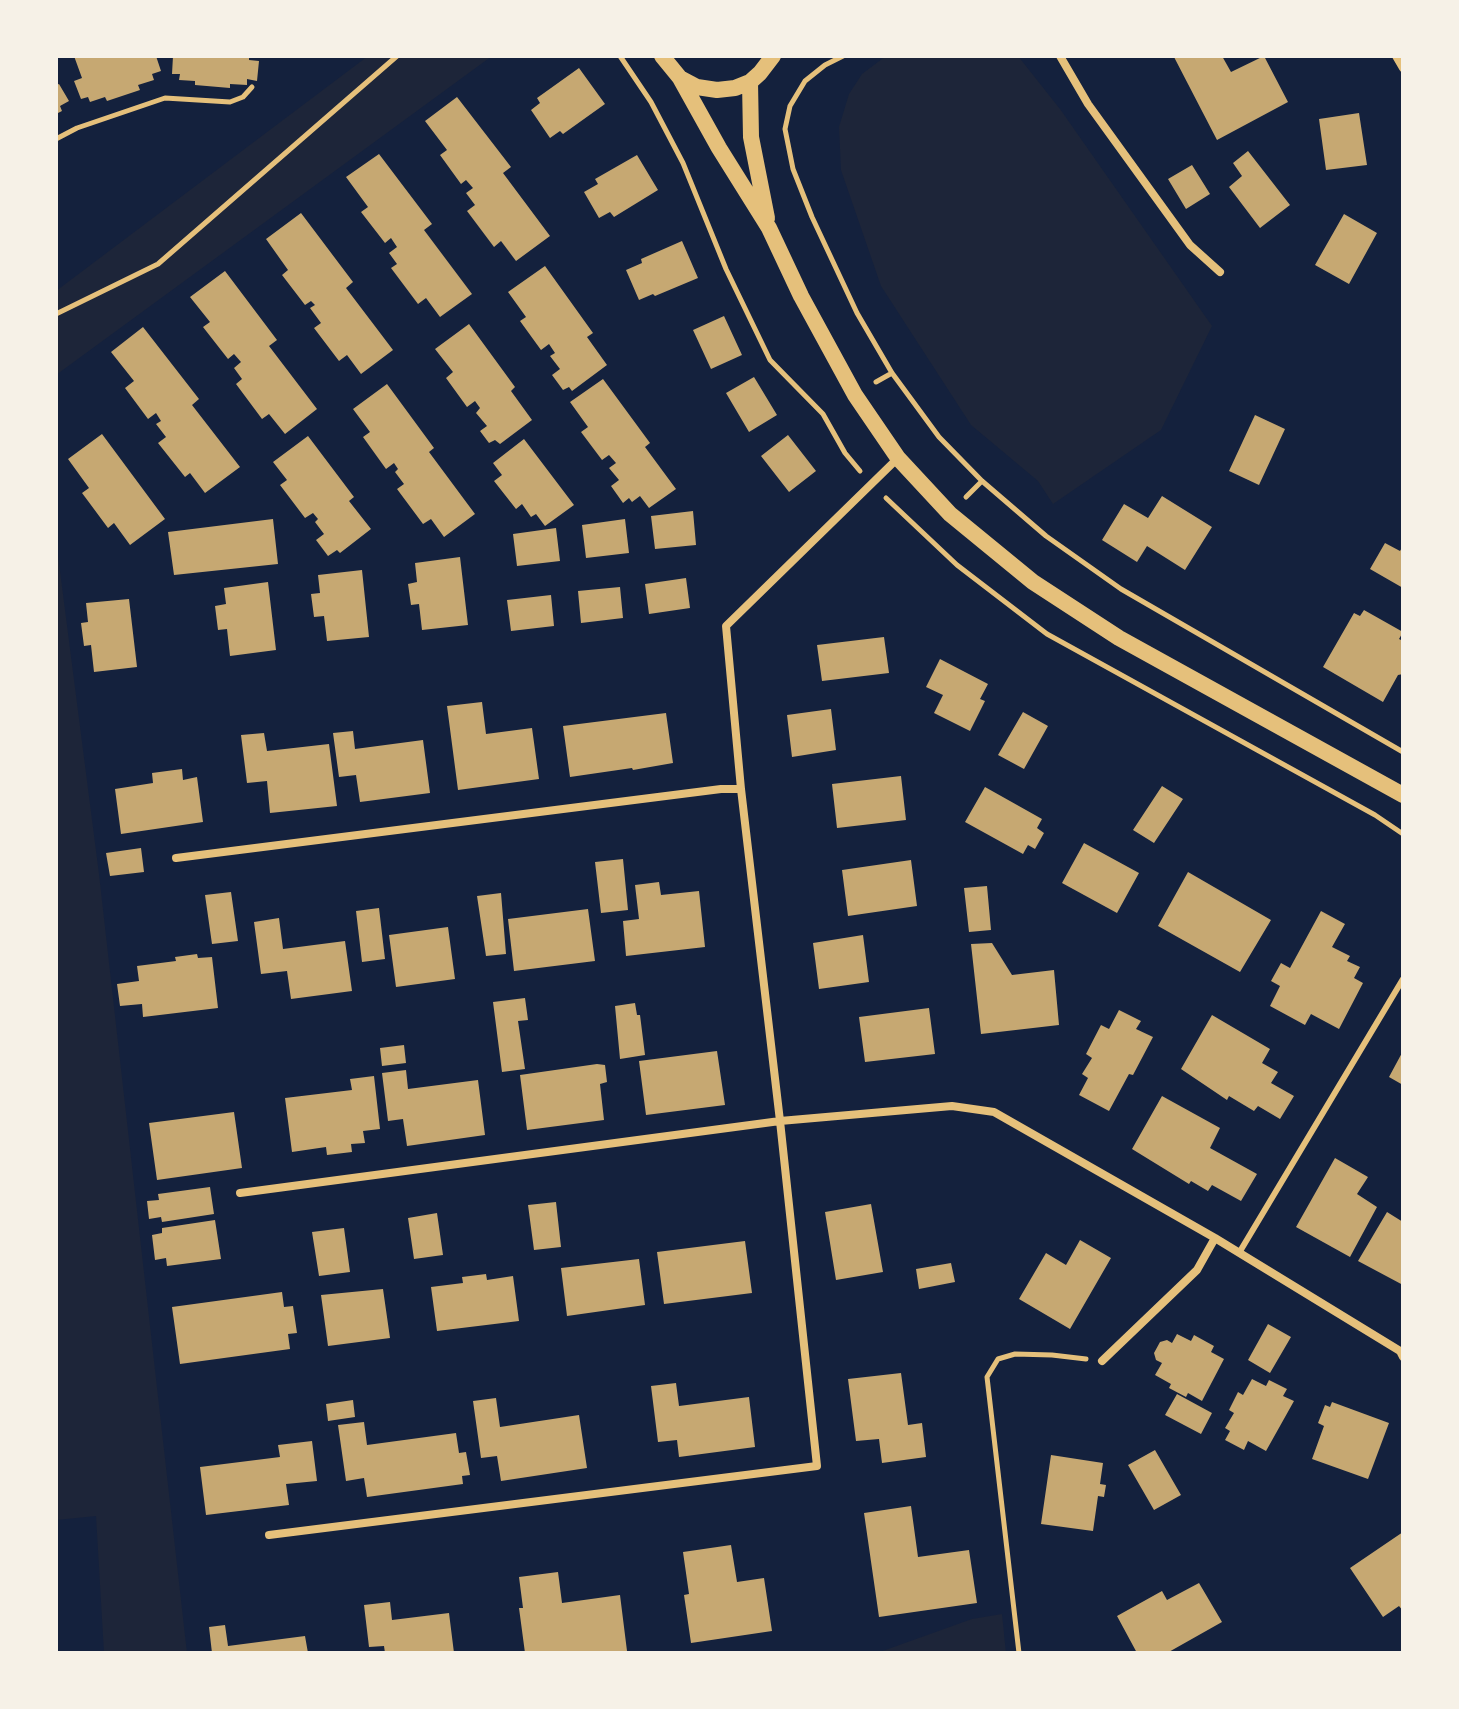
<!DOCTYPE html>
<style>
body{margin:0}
#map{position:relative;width:1459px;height:1709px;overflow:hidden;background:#14213d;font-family:Raleway,sans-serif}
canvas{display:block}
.frame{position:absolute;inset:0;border:58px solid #f6f1e7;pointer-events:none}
</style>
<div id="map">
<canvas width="1459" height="1709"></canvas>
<div class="frame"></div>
</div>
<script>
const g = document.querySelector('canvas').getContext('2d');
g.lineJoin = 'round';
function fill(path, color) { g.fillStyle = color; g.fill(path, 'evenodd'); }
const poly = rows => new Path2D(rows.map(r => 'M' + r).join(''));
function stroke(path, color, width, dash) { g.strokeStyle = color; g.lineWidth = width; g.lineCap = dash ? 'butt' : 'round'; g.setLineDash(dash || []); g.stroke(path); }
fill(poly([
 [368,56,492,56,56,375,56,291],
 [886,56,1018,56,1060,109,1212,326,1161,430,1053,504,1038,481,971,425,881,286,841,170,839,127,849,94,862,74],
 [56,540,99,874,187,1653,104,1653,96,1516,56,1520],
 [1002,1614,1006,1653,877,1653,972,1619]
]), '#1d2539');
fill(poly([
 [74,56,156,56,161,71,152,74,154,80,138,85,140,90,107,101,105,97,90,102,88,97,81,99,74,81,82,78],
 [173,56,249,56,249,60,259,61,257,81,247,79,247,85,230,84,230,88,195,85,195,81,179,80,180,74,172,74],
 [1176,56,1222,56,1231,72,1264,56,1288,102,1217,140,1174,57],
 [579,68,605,104,563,134,560,131,550,138,531,110,540,103,537,98],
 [59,84,69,101,60,106,62,111,56,114,56,85],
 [457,97,511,167,503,173,550,236,516,261,501,241,494,247,467,211,475,205,466,193,473,188,466,180,461,184,440,155,447,150,425,121],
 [1359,113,1367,165,1326,170,1319,119],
 [1248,151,1290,205,1260,228,1229,187,1242,176,1233,163],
 [379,154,432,224,424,230,472,294,440,317,426,298,418,304,391,268,397,264,389,253,397,247,391,238,385,243,361,212,368,207,346,177],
 [637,155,658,190,614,217,610,212,599,218,584,192,598,184,595,179],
 [1192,165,1210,194,1186,209,1168,179],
 [301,213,353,282,346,288,393,350,361,374,347,355,339,361,314,328,321,323,310,308,315,305,311,301,305,305,282,275,288,270,266,239],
 [1344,214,1377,233,1349,284,1315,265],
 [682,241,698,278,655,296,653,294,639,300,626,270,642,263,641,259],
 [545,266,593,333,587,337,607,365,572,391,569,387,563,390,552,375,560,369,550,356,555,353,549,344,541,350,520,321,526,317,508,292],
 [225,271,277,340,269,346,317,409,285,434,269,414,262,419,236,384,242,379,234,368,241,362,234,354,228,359,203,327,210,322,190,297],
 [724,316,742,355,711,369,693,330],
 [469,324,515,387,511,391,532,420,500,444,495,440,489,443,480,431,487,426,476,413,480,408,475,401,467,407,446,378,453,372,435,349],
 [143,327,199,399,192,405,240,467,205,493,190,473,185,477,158,443,166,437,156,424,161,421,156,413,148,419,125,388,134,381,111,352],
 [754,377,777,415,749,432,726,393],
 [603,379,650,443,645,447,676,489,649,508,640,496,632,502,629,498,623,503,611,486,619,480,609,468,616,463,609,455,602,460,581,432,588,427,570,402],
 [387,384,434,448,429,452,475,514,444,537,431,519,423,524,397,489,404,484,395,472,398,469,394,463,386,469,363,437,370,432,353,409],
 [1255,415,1285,429,1259,485,1229,471],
 [102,434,165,519,130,545,114,523,108,528,88,501,82,493,89,488,68,459],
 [788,435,816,471,789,492,761,456],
 [308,436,354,497,349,501,371,529,340,553,337,550,328,556,316,540,324,534,315,522,318,519,313,513,305,518,280,485,287,480,273,462],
 [524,439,574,505,545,526,536,514,531,517,522,504,516,509,494,481,502,475,493,463],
 [1162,496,1212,527,1185,570,1147,546,1137,562,1102,540,1124,504,1148,518],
 [693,511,696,545,655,549,651,516],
 [273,519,278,564,174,575,168,532],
 [625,519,629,553,586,558,582,525],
 [556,528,560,561,517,566,513,534],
 [1385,543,1400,551,1403,546,1403,588,1370,569],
 [460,557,468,625,422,630,419,604,411,605,408,584,417,582,415,563],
 [362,570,369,637,327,641,324,616,314,617,311,594,320,593,318,575],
 [686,578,690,608,649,614,645,584],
 [268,582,276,650,230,656,227,629,218,630,215,606,226,604,224,588],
 [620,587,623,618,581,623,578,591],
 [551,595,554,626,511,631,507,600],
 [129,599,137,667,94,672,91,645,84,646,81,623,88,622,86,603],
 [1364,610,1403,632,1399,639,1403,641,1403,674,1398,675,1383,702,1323,667,1354,613,1360,616],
 [884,637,889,673,822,681,817,645],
 [940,659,988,684,980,699,985,701,970,731,934,713,943,695,926,687],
 [482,702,486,734,532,728,539,779,458,790,447,706],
 [831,709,836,750,792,757,787,715],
 [1023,712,1048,726,1024,769,998,755],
 [666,713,673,763,633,770,632,768,570,777,563,726],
 [353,731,355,749,423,740,430,793,360,802,356,775,339,777,333,733],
 [264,733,267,751,329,744,337,806,270,813,267,781,247,783,241,735],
 [182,769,183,780,197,777,203,822,121,834,115,789,153,783,152,773],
 [901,776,906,820,837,828,832,784],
 [1162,786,1183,799,1154,843,1133,830],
 [985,787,1042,819,1037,828,1044,833,1035,849,1028,845,1023,854,965,822],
 [1084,843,1139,873,1117,913,1062,883],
 [141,848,144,872,110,876,106,853],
 [623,859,628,910,601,913,595,862],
 [911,860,917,906,848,916,842,870],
 [1188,872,1271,920,1240,972,1158,926],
 [659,882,661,895,699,891,705,947,626,956,623,921,639,919,635,885],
 [987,886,991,930,969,932,964,888],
 [231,892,238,941,212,944,205,895],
 [501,893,506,954,486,956,477,896],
 [379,908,385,959,362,962,356,911],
 [588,909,595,961,514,971,508,919],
 [1321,911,1345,924,1332,947,1350,956,1347,961,1360,967,1354,978,1363,983,1339,1029,1311,1014,1305,1025,1270,1006,1280,986,1271,981,1281,963,1290,968],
 [279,918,283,949,345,941,352,991,291,999,287,971,261,974,254,922],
 [448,927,455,979,396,987,389,935],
 [863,935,869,982,819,989,813,943],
 [992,943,1012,975,1054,970,1059,1025,981,1034,971,944],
 [197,954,198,958,212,957,218,1008,143,1017,142,1004,120,1006,117,984,139,981,137,966,176,961,175,957],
 [525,998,528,1020,518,1021,525,1069,502,1072,493,1002],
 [635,1003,637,1015,640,1015,645,1055,620,1059,615,1006],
 [929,1008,935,1054,865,1062,859,1017],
 [1119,1010,1141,1021,1136,1029,1153,1037,1133,1075,1129,1074,1109,1111,1079,1095,1088,1078,1082,1074,1092,1058,1086,1054,1101,1025,1109,1029],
 [1212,1015,1270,1049,1262,1063,1278,1072,1271,1083,1294,1096,1280,1119,1258,1106,1254,1111,1229,1096,1227,1100,1181,1069],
 [404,1045,406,1063,382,1066,380,1048],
 [717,1051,725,1105,646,1115,639,1061],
 [1403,1051,1403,1085,1389,1077],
 [597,1064,605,1065,607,1082,600,1084,604,1120,527,1130,520,1075],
 [406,1070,408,1089,478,1080,485,1135,407,1146,403,1119,388,1121,382,1073],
 [374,1076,380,1129,363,1131,365,1143,351,1144,352,1152,327,1155,326,1147,292,1152,285,1098,352,1090,350,1079],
 [1162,1096,1220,1128,1210,1148,1257,1174,1241,1201,1212,1185,1208,1191,1191,1181,1189,1184,1132,1149],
 [234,1112,242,1168,157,1180,149,1123],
 [1335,1158,1368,1177,1357,1194,1377,1207,1350,1257,1296,1227],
 [210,1187,214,1214,162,1222,161,1217,149,1219,147,1201,159,1200,158,1194],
 [556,1202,561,1247,534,1250,528,1205],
 [871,1204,883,1272,836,1280,825,1212],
 [1387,1212,1403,1222,1403,1285,1358,1261],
 [437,1213,443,1255,414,1259,408,1218],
 [215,1220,221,1259,167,1266,166,1258,155,1260,152,1235,162,1233,162,1228],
 [344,1228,350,1272,319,1276,312,1232],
 [1080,1240,1111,1258,1070,1329,1019,1299,1046,1253,1066,1265],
 [745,1241,752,1293,664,1304,657,1252],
 [639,1259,645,1305,567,1316,561,1268],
 [951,1263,955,1282,919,1289,916,1269],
 [486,1274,487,1280,513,1276,519,1321,437,1331,431,1287,463,1283,462,1277],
 [383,1289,390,1338,328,1346,321,1295],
 [282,1292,284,1307,293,1306,297,1333,288,1334,290,1349,180,1364,172,1307],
 [1268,1324,1291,1337,1270,1373,1248,1360],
 [1177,1334,1191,1341,1194,1335,1214,1346,1211,1352,1224,1359,1202,1401,1188,1393,1186,1397,1169,1388,1171,1384,1155,1375,1162,1363,1156,1360,1154,1353,1160,1342,1167,1340,1172,1343],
 [901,1373,908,1425,922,1423,926,1457,882,1463,879,1439,856,1441,848,1379],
 [1252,1379,1266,1386,1269,1380,1287,1389,1283,1396,1294,1401,1266,1451,1248,1441,1244,1450,1225,1440,1230,1431,1225,1428,1234,1413,1229,1410,1238,1392,1243,1395],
 [676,1383,679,1406,749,1397,755,1447,679,1457,677,1440,658,1442,651,1386],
 [1177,1394,1212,1413,1201,1434,1165,1415],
 [496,1398,500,1427,579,1415,587,1468,501,1481,497,1456,481,1458,473,1401],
 [353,1400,355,1417,328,1421,326,1404],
 [1332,1402,1389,1423,1368,1479,1312,1459,1324,1426,1318,1423,1325,1405,1330,1407],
 [364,1422,367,1445,456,1433,459,1453,466,1452,470,1475,462,1476,463,1484,367,1497,364,1478,346,1481,338,1425],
 [312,1441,317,1481,286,1484,289,1505,206,1515,200,1467,280,1457,278,1445],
 [1155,1450,1181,1495,1154,1510,1128,1465],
 [1051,1455,1103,1463,1100,1484,1106,1485,1104,1497,1098,1496,1093,1531,1041,1524],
 [911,1506,918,1557,969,1550,977,1603,879,1617,864,1513],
 [1403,1532,1403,1611,1399,1606,1383,1617,1350,1568],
 [731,1545,737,1582,764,1578,772,1631,691,1643,684,1595,689,1594,683,1552],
 [558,1572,562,1603,620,1595,627,1651,525,1653,519,1608,523,1608,519,1577],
 [1199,1583,1222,1622,1167,1653,1137,1653,1117,1616,1162,1591,1167,1600],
 [390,1602,392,1620,449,1613,454,1653,385,1653,384,1646,369,1647,364,1605],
 [225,1625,228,1646,305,1636,308,1653,212,1653,209,1627]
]), '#c6a872');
stroke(poly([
 [620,56,651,102,683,163,726,269,770,360,823,414,845,453,860,471],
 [843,56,825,65,805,81,790,106,785,129,793,169,812,217,857,313,892,373,939,437,982,481,1046,536,1121,589,1403,752],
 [56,139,77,128,165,98,230,102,243,97,252,87],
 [56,314,158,264,397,56],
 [876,382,892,373],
 [966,497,982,481],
 [886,498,957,565,1047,634,1375,815,1403,834],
 [1019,1653,987,1377,998,1359,1015,1354,1052,1355,1086,1359]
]), '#e5c07b', 5);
stroke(poly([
 [1239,1253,1403,979]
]), '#e5c07b', 6);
stroke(poly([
 [1060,56,1088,104,1190,245,1220,272],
 [1396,56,1403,68],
 [898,458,726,626,741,789,780,1121,952,1106,994,1112,1215,1238,1400,1351,1403,1357],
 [176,858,721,789,741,789],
 [240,1193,780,1121,817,1466,269,1535],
 [1102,1361,1197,1270,1215,1238]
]), '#e5c07b', 8);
stroke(poly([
 [662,56,680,78,697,87,717,90,735,88,750,82,760,73,773,56],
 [680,78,719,148,769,228,801,296,855,395,898,458,950,514,1033,582,1119,638,1403,795],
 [750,82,751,137,767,218]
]), '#e5c07b', 16);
</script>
